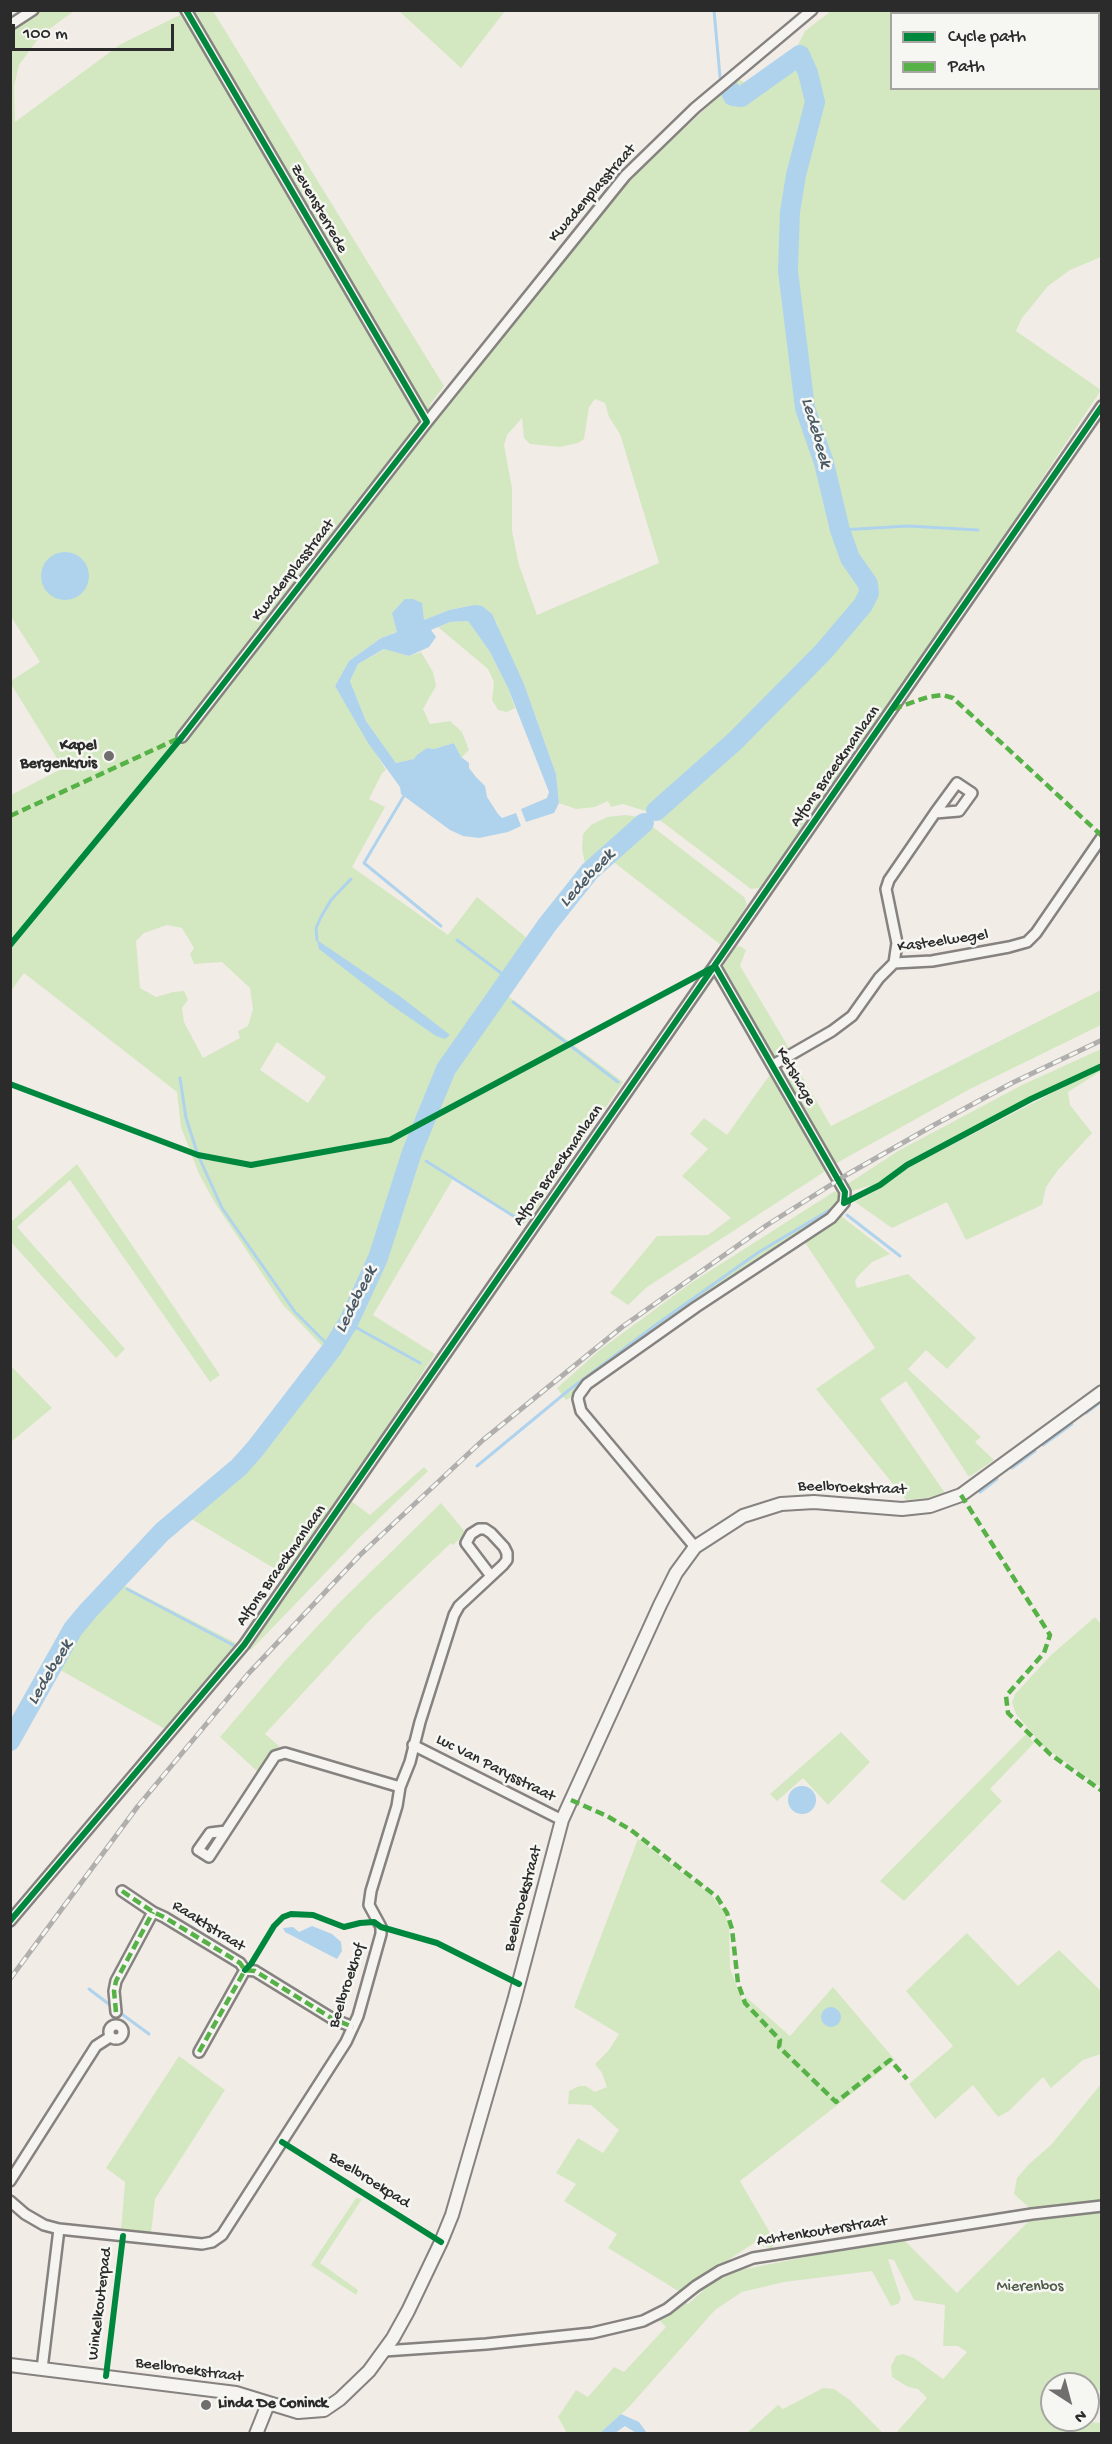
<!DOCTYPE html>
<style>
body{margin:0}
#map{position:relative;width:1112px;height:2444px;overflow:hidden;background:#f2ece7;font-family:"Gochi Hand",sans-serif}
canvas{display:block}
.frame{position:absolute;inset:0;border:12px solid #2b2b2b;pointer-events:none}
.legend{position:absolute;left:890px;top:12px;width:210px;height:78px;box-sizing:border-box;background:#f6f6f2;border:2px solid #a5a5a2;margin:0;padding:8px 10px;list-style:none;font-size:18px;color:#2b2b2b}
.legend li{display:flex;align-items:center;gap:12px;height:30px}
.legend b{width:30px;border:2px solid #a5a5a2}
.north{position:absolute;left:1040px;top:2372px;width:60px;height:60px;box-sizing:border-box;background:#f6f6f2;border:2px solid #a5a5a2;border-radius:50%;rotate:144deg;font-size:16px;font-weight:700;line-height:24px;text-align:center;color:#2b2b2b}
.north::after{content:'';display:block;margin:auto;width:21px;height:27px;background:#716f6d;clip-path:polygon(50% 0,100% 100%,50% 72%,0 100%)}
.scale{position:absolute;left:12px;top:24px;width:162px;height:27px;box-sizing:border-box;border:3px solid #2b2b2b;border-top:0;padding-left:8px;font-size:18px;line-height:21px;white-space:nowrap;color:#2b2b2b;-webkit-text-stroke:4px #f6f6f2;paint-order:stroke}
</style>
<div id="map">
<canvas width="1112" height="2444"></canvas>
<div class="frame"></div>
<ul class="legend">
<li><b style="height:8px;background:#00873e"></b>Cycle path</li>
<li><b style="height:8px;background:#56b246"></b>Path</li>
</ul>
<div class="north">N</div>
<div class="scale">100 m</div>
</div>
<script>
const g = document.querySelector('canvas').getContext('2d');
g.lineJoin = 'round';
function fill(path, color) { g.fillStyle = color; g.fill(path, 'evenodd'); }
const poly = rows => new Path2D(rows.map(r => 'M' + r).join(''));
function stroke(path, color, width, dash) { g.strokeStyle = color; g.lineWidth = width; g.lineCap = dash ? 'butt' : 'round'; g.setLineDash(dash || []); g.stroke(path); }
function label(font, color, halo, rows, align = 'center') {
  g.font = font + ' "Gochi Hand",sans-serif'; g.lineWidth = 5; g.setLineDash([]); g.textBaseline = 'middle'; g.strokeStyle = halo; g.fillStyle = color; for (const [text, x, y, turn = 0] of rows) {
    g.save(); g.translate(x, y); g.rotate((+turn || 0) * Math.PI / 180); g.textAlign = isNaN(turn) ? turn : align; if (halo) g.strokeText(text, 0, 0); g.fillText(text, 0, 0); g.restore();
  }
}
fill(poly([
 [40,11,74,11,41,35,19,65,14,86,15,122,121,44,180,15,178,11,213,11,444,386,429,406,441,415,550,275,629,179,738,79,748,84,783,60,797,47,805,31,831,11,1101,11,1101,257,1070,270,1048,286,1022,318,1016,331,1101,390,977,577,760,888,751,889,649,812,623,804,611,807,608,801,595,807,576,809,559,803,556,774,524,684,500,636,497,623,474,605,449,610,381,638,349,661,335,686,386,770,382,773,369,799,385,807,352,867,448,935,477,897,527,938,586,868,582,849,583,834,591,825,607,817,626,815,639,817,649,824,744,897,747,904,740,918,721,945,611,860,593,875,516,980,508,996,623,1082,527,1223,454,1177,373,1315,435,1354,287,1576,188,1517,242,1470,354,1328,362,1301,382,1260,395,1223,403,1191,417,1160,426,1125,471,1037,497,1004,487,997,451,1046,422,1104,398,1169,373,1256,324,1348,283,1305,215,1203,199,1174,181,1127,177,1092,24,973,11,991,11,795,63,768,11,684,11,681,40,662,10,615,10,29],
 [892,14,1098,14,1098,88,892,88],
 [595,399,605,403,609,417,620,434,659,563,537,615,519,565,512,531,512,488,504,445,507,435,522,418,524,438,530,444,560,447,578,443,584,439,589,407],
 [167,925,182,928,194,948,190,954,194,964,222,962,250,988,253,1009,248,1026,238,1031,240,1038,203,1058,184,1022,182,1008,188,1000,184,991,173,992,156,997,140,988,136,941,144,933],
 [277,1042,326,1077,308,1103,260,1070],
 [399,11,505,11,461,68],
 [468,621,490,652,508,688,515,708,507,712,498,710,492,700,494,682,488,669,438,627,450,622],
 [385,649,409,656,421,652,433,672,436,686,423,709,430,724,450,721,462,732,469,750,461,758,454,743,434,749,427,748,415,759,396,763,366,721,350,681,358,664],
 [740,946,746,950,740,966,789,1048,774,1057,722,968,735,948],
 [1101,990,1101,1025,968,1090,835,1164,789,1087,786,1068,793,1061,831,1126],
 [1101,1049,1101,1064,1028,1098,904,1163,877,1184,851,1191,846,1185,898,1151,1022,1085],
 [1101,1068,1101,1071,1068,1092,1070,1105,1092,1133,1058,1170,1046,1187,1042,1205,966,1240,947,1202,892,1228,855,1202,879,1189,907,1168],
 [771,1073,827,1170,647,1287,628,1305,610,1293,657,1236,708,1235,731,1218,682,1176,708,1149,690,1134,704,1118,727,1135],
 [77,1164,220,1375,210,1382,70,1180,17,1227,125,1349,116,1358,11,1242,11,1222],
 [835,1191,840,1196,838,1206,825,1217,691,1304,583,1383,575,1395,566,1400,557,1388,601,1349,691,1283],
 [841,1216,890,1254,872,1262,858,1276,855,1281,857,1288,908,1274,976,1338,947,1369,926,1350,908,1369,981,1437,975,1442,994,1460,969,1477,906,1381,880,1399,945,1493,935,1497,906,1500,816,1389,875,1348,804,1241],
 [10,1365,52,1408,11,1442,10,1442],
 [424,1467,428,1471,358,1539,251,1650,248,1647,351,1501,370,1515],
 [441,1503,466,1533,453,1545,451,1543,371,1619,265,1734,279,1746,257,1771,220,1737,284,1662,340,1602],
 [121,1584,238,1644,165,1729,55,1667,76,1632,91,1613],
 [1095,1617,1102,1625,1101,1787,1043,1746,1016,1714,1012,1703,1015,1694,1051,1655],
 [841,1732,870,1762,828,1805,803,1778,777,1801,770,1794],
 [1026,1734,1034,1743,990,1789,1002,1801,904,1901,880,1881],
 [638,1839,712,1896,724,1912,729,1925,730,1968,742,2000,746,1997,790,2036,833,1987,895,2060,740,2181,773,2238,773,2249,754,2243,680,2292,608,2248,617,2234,564,2201,576,2184,556,2173,578,2138,603,2153,619,2130,591,2105,568,2104,569,2091,579,2086,586,2086,595,2092,607,2087,602,2073,595,2064,609,2050,619,2034,574,2007],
 [967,1933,1018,1986,1059,1950,1101,1991,1101,2054,1083,2060,1051,2088,1043,2077,1009,2111,998,2117,973,2085,935,2119,909,2084,953,2046,906,1991],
 [179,2056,225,2090,155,2199,151,2233,121,2230,125,2182,106,2168],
 [1101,2084,1101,2202,1033,2211,1014,2194,1017,2178,1029,2164,1051,2145],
 [356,2198,362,2199,320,2263,358,2290,356,2295,311,2265],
 [1101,2210,1101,2391,1098,2390,1088,2403,1088,2384,1052,2384,1052,2420,1101,2423,1101,2433,896,2433,927,2398,918,2389,908,2387,892,2377,891,2366,896,2356,903,2354,914,2358,943,2379,967,2352,958,2346,943,2346,945,2305,914,2300,894,2260,888,2259,901,2299,898,2304,891,2306,872,2271,784,2282,742,2292,715,2310,629,2407,600,2433,567,2433,558,2417,576,2390,588,2397,614,2367,624,2372,666,2327,657,2318,683,2300,688,2304,714,2281,735,2271,902,2238,957,2293,1031,2219],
 [823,2388,834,2389,850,2400,883,2433,747,2433,778,2405,783,2409]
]), '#d3e8c0');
fill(poly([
 '41 576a24 24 0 1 1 48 0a24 24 0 1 1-48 0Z',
 [405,599,413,599,422,603,424,620,449,610,474,605,482,606,492,614,524,684,556,774,559,803,554,813,526,822,521,809,547,798,549,792,508,688,490,652,468,621,450,622,431,630,436,637,429,647,409,656,384,649,358,664,350,681,366,721,396,763,414,759,417,755,427,748,434,749,454,743,461,757,469,763,469,768,476,777,485,786,487,797,498,814,502,818,516,813,521,826,508,832,479,838,463,836,450,830,401,794,400,787,368,743,335,686,349,661,381,638,397,632,392,613],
 [317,940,401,997,450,1035,445,1039,436,1036,391,1005,319,949],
 '788 1800a14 14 0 1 1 28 0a14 14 0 1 1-28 0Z',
 [312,1926,332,1934,341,1942,342,1951,337,1959,285,1932,283,1928,293,1927,299,1932],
 '821 2017a10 10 0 1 1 20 0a10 10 0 1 1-20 0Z',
 [621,2414,639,2422,647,2433,636,2433,625,2426,615,2433,600,2433]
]), '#afd3ed');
stroke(poly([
 [714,10,720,77],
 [840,530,908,526,978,530],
 [405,794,364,863,441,926],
 [317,940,316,928,321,917,331,900,351,879],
 [457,940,509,979],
 [513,1002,618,1082],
 [180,1078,186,1118,198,1155,222,1208,295,1312,332,1349],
 [426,1161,523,1222],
 [847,1215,900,1256],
 [348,1323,420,1363],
 [1086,1413,1102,1401],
 [1043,1445,1072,1424],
 [477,1466,569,1390,657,1324,759,1252,833,1208],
 [1012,1468,1035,1451],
 [980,1492,997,1479],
 [115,1582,119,1585],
 [127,1589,233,1645],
 [89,1989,114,2008],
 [119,2012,149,2034]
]), '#afd3ed', 3);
stroke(poly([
 [656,811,735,741,824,651,863,605,869,593,868,584,850,558,840,530,824,463,805,408,788,271,790,212,796,175,815,102,808,73,800,55,741,97,733,96,730,90],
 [10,1741,73,1629,88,1611,162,1532,239,1467,255,1449,332,1349,348,1323,378,1258,412,1152,446,1069,547,925,590,871,644,823]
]), '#afd3ed', 20);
const minor = poly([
 [186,10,427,422],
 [10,25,33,10],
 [182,737,427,422,625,176,695,108,812,10],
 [894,963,897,943,886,889,889,880,935,813,957,783,972,793,959,811,935,813],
 [773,1065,832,1031,852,1016,879,978,894,963,932,961,1009,947,1027,942,1036,933,1102,837],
 [695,1547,581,1411,578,1399,579,1395,587,1384,696,1307,831,1218,844,1203,845,1192,715,966],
 [413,1745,562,1820],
 [226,1831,210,1833,198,1850,209,1857,275,1756,285,1753,400,1787],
 [122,1891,153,1912,164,1917,240,1963,245,1970,255,1971,333,2019,353,2027],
 [10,1921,244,1645,1102,406],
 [116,2012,114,1991,116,1981,153,1912],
 '109 2032a7 7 0 1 1 14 0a7 7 0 1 1-14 0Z',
 [199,2052,245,1970],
 [10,2181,96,2046,110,2037],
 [10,2201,25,2214,44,2225,59,2229,42,2369],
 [59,2229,202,2244,212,2242,222,2235,346,2042,358,2016,381,1934,381,1927,369,1905,371,1891,397,1806,400,1787,410,1762,420,1722,454,1615,459,1606,503,1565,507,1560,507,1553,504,1547,491,1533,485,1529,479,1529,471,1534,466,1543,491,1576],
 [384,2351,486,2344,592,2333,643,2321,667,2309,696,2286,720,2271,753,2258,1032,2214,1102,2206]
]);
const tertiary = poly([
 [10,2365,236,2393,298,2412,324,2410,340,2399,369,2371,393,2338,408,2311,441,2242,452,2215,514,2001,562,1820,660,1605,676,1573,695,1547,743,1516,781,1504,814,1502,902,1509,930,1506,961,1495,1102,1392],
 [256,2434,268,2404]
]);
stroke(minor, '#858280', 14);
stroke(tertiary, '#858280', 16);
stroke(minor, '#f5f4f1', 9);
stroke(tertiary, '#f5f4f1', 12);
const rail = poly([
 [10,1979,138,1806,248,1674,360,1555,483,1440,622,1327,767,1225,848,1174,934,1125,1012,1083,1102,1040]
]);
stroke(rail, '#b0afad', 5);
stroke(rail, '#f6f6f2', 3, [9]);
stroke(poly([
 [893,709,928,697,943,695,953,698,1102,836],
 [10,816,177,739],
 [961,1495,1050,1635,1044,1653,1006,1696,1008,1713,1050,1754,1102,1791],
 [571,1800,607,1816,631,1830,717,1897,727,1913,732,1929,738,1983,745,2003,780,2040,779,2047,836,2102,890,2060,907,2079],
 [122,1891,153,1912,164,1917,240,1963,245,1970,255,1971,333,2019,353,2027],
 [116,2012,114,1991,116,1981,153,1912],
 [199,2052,245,1970]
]), '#56b246', 4.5, [9, 4.5]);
stroke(poly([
 [10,945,182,737,427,422,186,10],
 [715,966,845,1192,844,1203],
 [10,1084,198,1155,251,1165,390,1140,712,968],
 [844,1203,880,1185,907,1165,1031,1099,1102,1066],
 [10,1921,244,1645,1102,406],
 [245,1970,251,1964,274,1926,283,1917,291,1914,313,1915,344,1927,360,1923,374,1922,381,1927,437,1943,519,1984],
 [282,2142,441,2242],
 [106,2376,123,2236]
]), '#00873e', 6);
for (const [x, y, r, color] of [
 [109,756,6,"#716f6d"],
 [206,2405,6,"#716f6d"]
]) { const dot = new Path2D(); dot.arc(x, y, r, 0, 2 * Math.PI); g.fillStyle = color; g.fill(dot); stroke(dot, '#f6f6f2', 2); }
label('16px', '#2b2b2b', '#f6f6f2', [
 ["Kwadenplasstraat",593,194,-49],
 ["Zevensterrede",318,209,60],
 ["Kwadenplasstraat",294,571,-52],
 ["Alfons Braeckmanlaan",836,767,-55],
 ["Kasteelwegel",943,942,-8],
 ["Ketshage",795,1077,60],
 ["Alfons Braeckmanlaan",559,1166,-55],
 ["Beelbroekstraat",852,1489,2],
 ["Alfons Braeckmanlaan",282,1566,-55],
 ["Luc Van Parysstraat",495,1769,27],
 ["Beelbroekstraat",524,1899,-75],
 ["Raaktstraat",208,1927,32],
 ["Beelbroekhof",348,1986,-72],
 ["Beelbroekpad",369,2181,32],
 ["Achtenkouterstraat",822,2232,-9],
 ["Winkelkouterpad",101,2304,-83],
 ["Beelbroekstraat",189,2371,8]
]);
label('bold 16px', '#2b2b2b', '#f6f6f2', [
 ["Kapel",97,747],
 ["Bergenkruis",97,765],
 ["Linda De Coninck",218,2405,"left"]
], 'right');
label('16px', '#4f5a48', '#f6f6f2', [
 ["Mierenbos",1030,2288]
]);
label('italic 18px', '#4a5a66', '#f6f6f2', [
 ["Ledebeek",815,433,74],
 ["Ledebeek",588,879,-47],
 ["Ledebeek",357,1300,-63],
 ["Ledebeek",51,1673,-59]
]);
</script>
